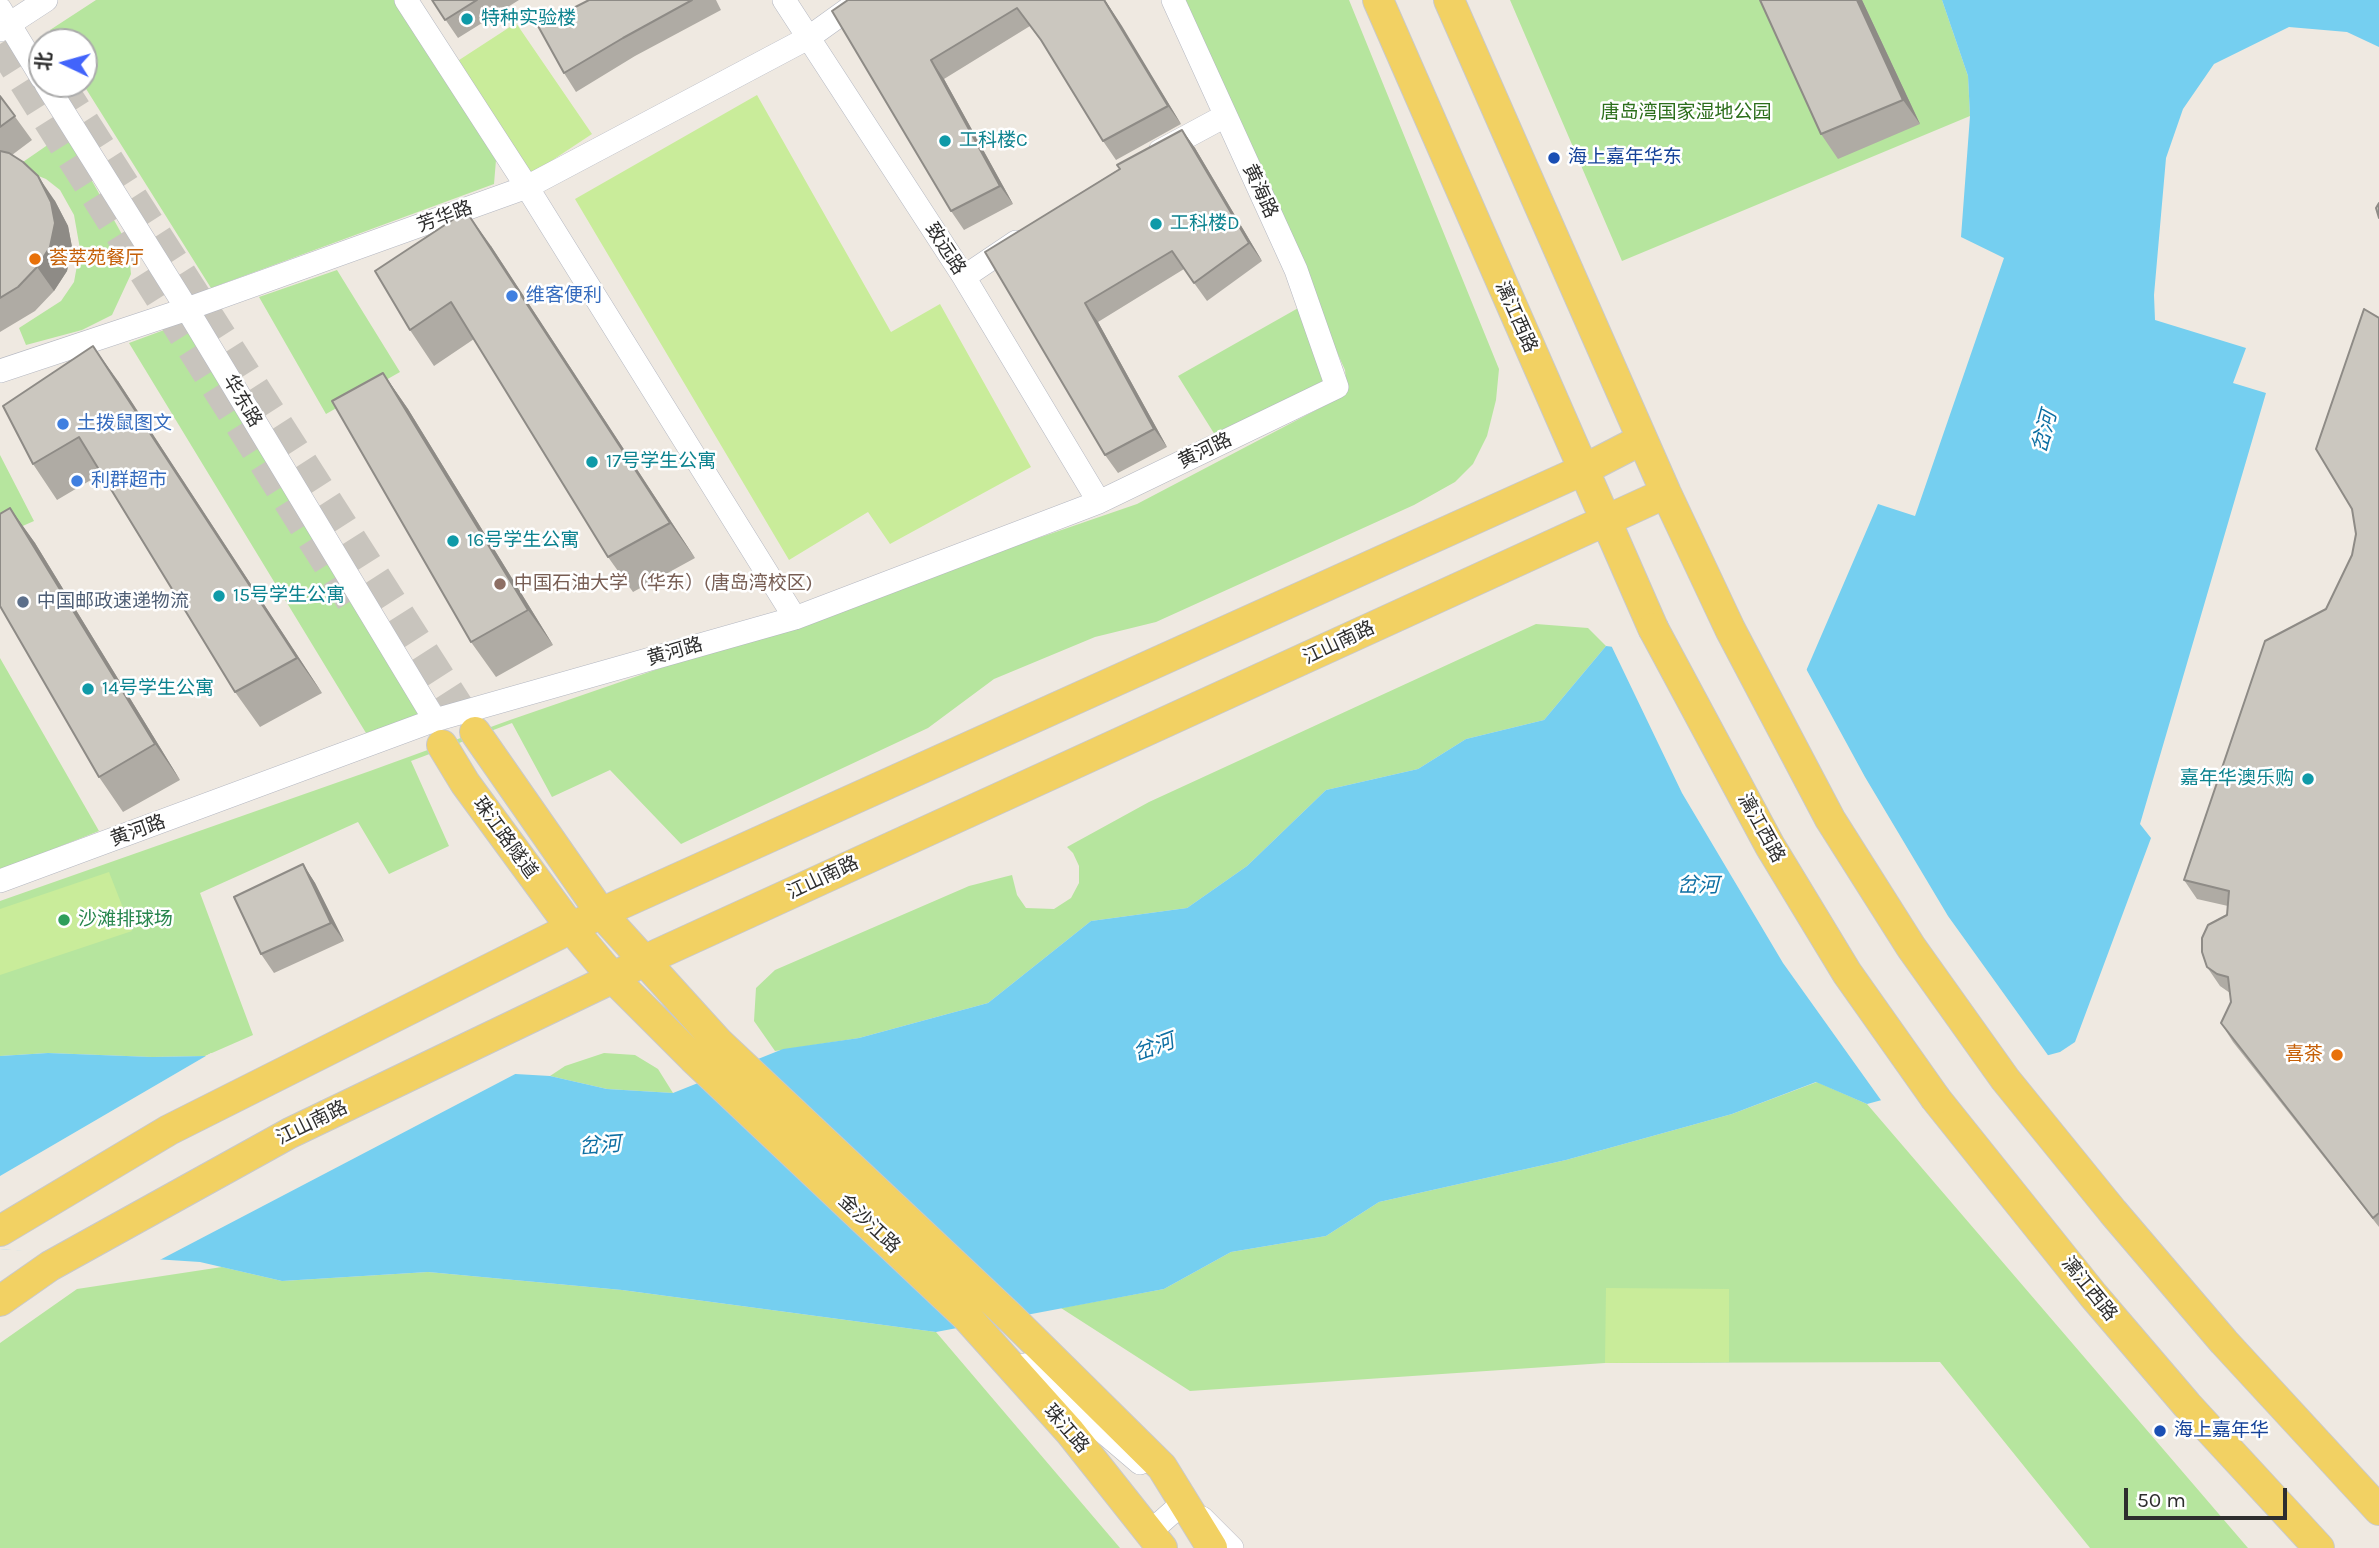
<!DOCTYPE html>
<meta charset="utf-8">
<style>
body{margin:0}
#map{position:relative;width:2379px;height:1548px;overflow:hidden;background:#efe9e1;font-family:Karla,"Noto Sans SC",sans-serif}
canvas{display:block}
.north{position:absolute;left:28px;top:28px;width:70px;height:70px;box-sizing:border-box;background:#fff;border:2px solid #ababab;border-radius:50%;rotate:275deg;font-size:19px;font-weight:700;line-height:28px;text-align:center;color:#2e2e2e}
.north::after{content:'';display:block;margin:auto;width:24px;height:32px;background:#4264fb;clip-path:polygon(50% 0,100% 100%,50% 72%,0 100%)}
.scale{position:absolute;left:2124px;top:1488px;width:163px;height:32px;box-sizing:border-box;border:4px solid #2e2e2e;border-top:0;padding-left:9px;font-size:21px;line-height:24px;white-space:nowrap;color:#2e2e2e;-webkit-text-stroke:5px #fff;paint-order:stroke}
</style>
<div id="map">
<canvas width="2379" height="1548"></canvas>
<div class="north">北</div>
<div class="scale">50 m</div>
</div>
<script>
const g = document.querySelector('canvas').getContext('2d');
g.lineJoin = 'round';
function fill(path, color) { g.fillStyle = color; g.fill(path, 'evenodd'); }
const poly = rows => new Path2D(rows.map(r => 'M' + r).join(''));
function stroke(path, color, width, dash) { g.strokeStyle = color; g.lineWidth = width; g.lineCap = dash ? 'butt' : 'round'; g.setLineDash(dash || []); g.stroke(path); }
function label(font, color, halo, rows, align = 'center') {
  g.font = font + ' Karla,"Noto Sans SC",sans-serif'; g.lineWidth = 5; g.setLineDash([]); g.textBaseline = 'middle'; g.strokeStyle = halo; g.fillStyle = color; for (const [text, x, y, turn = 0] of rows) {
    g.save(); g.translate(x, y); g.rotate((+turn || 0) * Math.PI / 180); g.textAlign = isNaN(turn) ? turn : align; if (halo) g.strokeText(text, 0, 0); g.fillText(text, 0, 0); g.restore();
  }
}
fill(poly([
 [96,0,394,0,496,160,494,184,211,288,83,84,84,42,57,42,50,30],
 [1178,0,1349,0,1499,369,1496,400,1487,436,1473,464,1455,482,1414,505,1156,622,1095,637,994,679,928,728,681,844,610,770,552,797,512,723,411,761,449,846,389,874,358,822,200,893,253,1035,205,1056,152,1057,48,1053,0,1056,0,901,370,771,510,720,1137,504,1341,397,1347,389,1345,370],
 [1510,0,1942,0,1968,76,1970,116,1622,261],
 [65,133,128,245,131,274,112,315,82,330,26,345,19,328,61,301,74,282,80,249,74,215,60,190,46,179,21,169,7,173],
 [337,270,400,372,326,414,259,297],
 [1300,307,1328,383,1215,435,1178,376],
 [183,323,420,716,366,733,129,343],
 [0,455,34,521,0,536],
 [1536,624,1588,628,1606,646,1544,720,1466,739,1418,769,1326,790,1247,866,1187,908,1091,921,988,1003,859,1038,775,1051,754,1021,756,988,775,970,969,886,1012,875,1017,895,1026,908,1054,909,1071,898,1079,883,1079,866,1073,853,1067,847,1149,802],
 [0,658,99,831,0,870],
 [604,1053,635,1055,658,1069,673,1093,607,1089,550,1076,565,1066],
 [1817,1082,1867,1104,2248,1548,2090,1548,1940,1362,1605,1363,1190,1391,1061,1308,1164,1289,1231,1252,1326,1236,1379,1202,1566,1160,1732,1114],
 [222,1267,282,1281,428,1272,622,1290,936,1332,1120,1548,0,1548,0,1343,77,1289]
]), '#b6e59e');
fill(poly([
 [516,23,592,134,530,175,453,64],
 [757,95,891,332,940,304,1031,467,890,544,868,512,789,560,575,199],
 [109,872,132,931,0,975,0,909],
 [1606,1288,1729,1289,1729,1362,1605,1363]
]), '#c9ec9a');
fill(poly([
 [1942,0,2379,0,2379,47,2347,32,2289,27,2214,64,2183,109,2166,158,2154,295,2155,320,2246,348,2233,383,2266,393,2140,824,2151,838,2075,1042,2060,1052,1867,1104,1816,1082,1732,1114,1566,1160,1379,1202,1326,1236,1231,1252,1164,1289,936,1332,622,1290,428,1272,282,1281,200,1262,0,1249,0,1056,48,1053,152,1057,205,1056,550,1076,607,1089,673,1093,783,1049,859,1038,988,1003,1091,921,1187,908,1247,866,1326,790,1418,769,1466,739,1544,720,1606,646,1806,671,1878,504,1915,516,2004,258,1961,237,1970,116,1968,76]
]), '#75cff0');
fill(poly([
 [1610,643,1804,667,1804,665,1865,777,1948,916,2050,1058,1883,1103,1783,963,1682,793],
 [211,1053,521,1071,154,1263,0,1249,0,1176]
]), '#efe9e1');
stroke(poly([
 [0,44,351,601],
 [60,84,475,732]
]), '#c8c4bd', 30, [30, 15]);
const minor = poly([
 [406,0,527,187,795,618],
 [784,0,964,277,1099,502],
 [0,9,42,78],
 [0,30,46,0],
 [46,84,187,309,435,720],
 [1160,151,1225,116],
 [964,277,1016,242],
 [0,371,187,309,527,187,808,38,861,0],
 [0,881,435,720,795,618,1099,502,1337,387,1296,270,1173,0],
 [1025,1365,1140,1463],
 [1202,1518,1232,1548],
 [1150,1532,1185,1501]
]);
const major = poly([
 [1378,0,1653,628],
 [1449,0,1666,493,1730,629,1830,819,1911,947,2005,1079,2113,1212,2224,1342,2379,1510],
 [475,732,601,913,719,1043,1011,1318,1162,1467,1212,1548],
 [442,745,465,783,572,929,613,978,693,1058,965,1315,1070,1432,1162,1548],
 [1936,1099,2093,1295,2187,1405,2319,1548],
 [0,1231,169,1130,601,913,1583,470,1641,440],
 [0,1301,50,1266,290,1133,613,978,645,960,1666,493]
]);
stroke(minor, '#b4b7c1', 24);
stroke(major, '#c9c9c9', 32);
stroke(minor, '#fff', 23);
stroke(major, '#f2d163', 30);
const majorBridge = poly([
 [1653,628,1770,846,1847,973,1936,1099]
]);
stroke(majorBridge, '#c9c9c9', 32, []);
stroke(majorBridge, '#f2d163', 30);
fill(poly([
 [432,0,519,0,458,38],
 [589,0,716,0,721,10,635,56,576,92,564,73],
 [848,0,1105,0,1181,124,1116,160,1103,141,1044,45,1030,26,944,79,1013,204,964,230,951,211],
 [1862,0,1920,124,1838,159,1821,134],
 [0,96,32,140,12,155,55,201,68,226,72,247,67,271,54,291,35,311,0,332],
 [1182,130,1195,148,1262,261,1207,301,1184,269,1098,322,1167,447,1118,473,1105,455,985,252],
 [491,246,695,558,633,592,608,557,474,339,434,366,410,330],
 [2379,318,2379,1227,2233,1042,2221,1023,2231,1002,2230,993,2220,986,2207,967,2227,915,2228,906,2197,899,2184,880,2326,609,2352,555,2356,534],
 [383,373,408,409,553,645,496,677,471,642],
 [118,381,322,693,260,727,235,692,101,474,57,500,33,464],
 [10,508,35,543,180,780,123,812,99,777],
 [303,864,315,883,344,941,274,973,261,954]
]), '#afaba4');
fill(poly([
 [1104,0,1105,0,1122,26,1181,124,1168,106],
 [1857,0,1862,0,1920,124,1903,100],
 [931,60,944,79,1013,204,1000,186],
 [1182,130,1195,148,1262,261,1249,243],
 [38,176,55,201,68,226,72,247,67,271,54,291,37,267],
 [466,211,491,246,695,558,670,523],
 [1085,303,1098,322,1167,447,1154,429],
 [93,346,118,381,322,693,297,658],
 [383,373,408,409,553,645,528,610],
 [10,508,35,543,180,780,155,744],
 [303,864,315,883,344,941,331,923]
]), '#8e8b86');
const building = poly([
 [432,0,477,0,445,20,432,0],
 [589,0,692,0,623,38,564,73,538,26,589,0],
 [848,0,1104,0,1168,106,1103,141,1041,40,1017,8,931,60,1000,186,951,211,832,11,848,0],
 [1760,0,1857,0,1903,100,1821,134,1760,0],
 [0,96,15,116,0,127,0,96],
 [1182,130,1249,243,1194,283,1172,251,1085,303,1154,429,1105,455,985,252,1120,169,1117,165,1182,130],
 [0,151,9,153,23,162,38,176,51,202,55,223,50,247,37,267,18,287,0,298,0,151],
 [2379,203,2379,218,2376,208,2379,203],
 [466,211,670,523,608,557,451,302,410,330,375,271,466,211],
 [2364,309,2379,318,2379,1213,2373,1218,2221,1023,2231,1002,2228,977,2217,974,2207,967,2202,952,2202,938,2208,925,2227,915,2229,891,2184,880,2265,641,2326,609,2352,555,2356,534,2352,509,2316,449,2364,309],
 [93,346,297,658,235,692,79,437,33,464,3,406,93,346],
 [383,373,528,610,471,642,332,401,383,373],
 [10,508,155,744,99,777,0,606,0,514,10,508],
 [303,864,331,923,261,954,234,897,303,864]
]);
fill(building, '#cbc7bf');
stroke(building, '#8e8b86', 2);
for (const [x, y, r, color] of [
 [467,19,7,"#0f9aa8"],
 [945,141,7,"#0f9aa8"],
 [1554,158,7,"#1a4fb4"],
 [1156,224,7,"#0f9aa8"],
 [35,259,7,"#e8710a"],
 [512,296,7,"#3f7fe0"],
 [63,424,7,"#3f7fe0"],
 [592,462,7,"#0f9aa8"],
 [77,481,7,"#3f7fe0"],
 [453,541,7,"#0f9aa8"],
 [500,584,7,"#8d6e63"],
 [219,596,7,"#0f9aa8"],
 [23,602,7,"#5c6f8a"],
 [88,689,7,"#0f9aa8"],
 [2308,779,7,"#0f9aa8"],
 [64,920,7,"#2e9e5b"],
 [2337,1055,7,"#e8710a"],
 [2160,1431,7,"#1a4fb4"]
]) { const dot = new Path2D(); dot.arc(x, y, r, 0, 2 * Math.PI); g.fillStyle = color; g.fill(dot); stroke(dot, '#fff', 2.5); }
label('19px', '#0d838f', '#fff', [
 ["特种实验楼",481,19],
 ["工科楼C",959,141],
 ["工科楼D",1170,224],
 ["17号学生公寓",606,462],
 ["16号学生公寓",467,541],
 ["15号学生公寓",233,596],
 ["14号学生公寓",102,689],
 ["嘉年华澳乐购",2294,779,"right"]
], 'left');
label('19px', '#2c6e1b', '#fff', [
 ["唐岛湾国家湿地公园",1686,113]
]);
label('19px', '#164399', '#fff', [
 ["海上嘉年华东",1568,158],
 ["海上嘉年华",2174,1431]
], 'left');
label('19px', '#2e2e2e', '#fff', [
 ["黄海路",1260,191,65],
 ["芳华路",445,217,-20],
 ["致远路",945,249,57],
 ["漓江西路",1516,317,66],
 ["华东路",242,401,59],
 ["黄河路",1205,451,-26],
 ["江山南路",1339,643,-25],
 ["黄河路",675,652,-16],
 ["漓江西路",1761,828,61],
 ["黄河路",138,831,-20],
 ["珠江路隧道",505,838,54],
 ["江山南路",823,878,-25],
 ["江山南路",312,1123,-26],
 ["金沙江路",869,1224,43],
 ["漓江西路",2089,1289,51],
 ["珠江路",1066,1429,49]
]);
label('19px', '#c56008', '#fff', [
 ["荟萃苑餐厅",49,259],
 ["喜茶",2323,1055,"right"]
], 'left');
label('19px', '#366cbe', '#fff', [
 ["维客便利",526,296],
 ["土拨鼠图文",77,424],
 ["利群超市",91,481]
], 'left');
label('19px', '#785e54', '#fff', [
 ["中国石油大学（华东）(唐岛湾校区)",514,584]
], 'left');
label('19px', '#4e5e75', '#fff', [
 ["中国邮政速递物流",37,602]
], 'left');
label('19px', '#27864d', '#fff', [
 ["沙滩排球场",78,920]
], 'left');
label('italic 21px', '#0d6fa3', '#fff', [
 ["岔河",2045,432,-75],
 ["岔河",1698,886],
 ["岔河",1154,1048,-20],
 ["岔河",600,1146,-5]
]);
</script>
